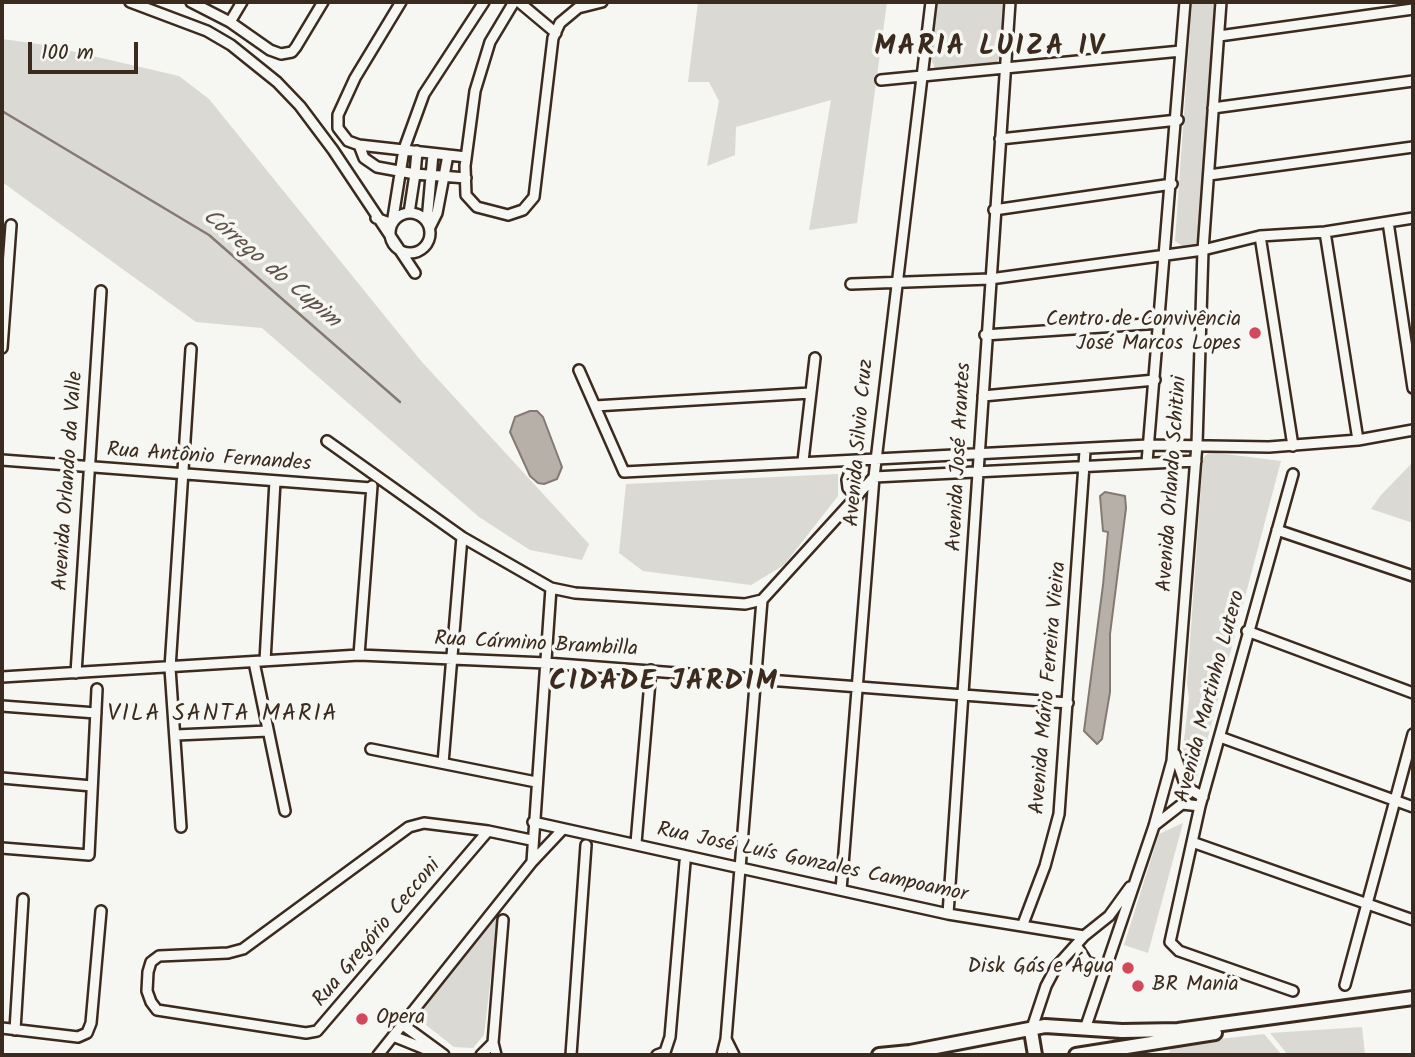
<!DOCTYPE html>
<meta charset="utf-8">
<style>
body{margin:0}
#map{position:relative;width:1415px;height:1057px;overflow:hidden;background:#f6f6f2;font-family:Kalam,sans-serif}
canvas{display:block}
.frame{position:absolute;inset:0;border:4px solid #3b2a1e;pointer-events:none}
.scale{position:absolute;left:28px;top:42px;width:110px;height:32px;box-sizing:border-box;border:4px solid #3b2a1e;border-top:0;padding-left:9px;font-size:21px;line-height:24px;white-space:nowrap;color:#3b2a1e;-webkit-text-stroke:5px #f6f6f2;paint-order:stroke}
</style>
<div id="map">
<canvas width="1415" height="1057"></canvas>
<div class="frame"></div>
<div class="scale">100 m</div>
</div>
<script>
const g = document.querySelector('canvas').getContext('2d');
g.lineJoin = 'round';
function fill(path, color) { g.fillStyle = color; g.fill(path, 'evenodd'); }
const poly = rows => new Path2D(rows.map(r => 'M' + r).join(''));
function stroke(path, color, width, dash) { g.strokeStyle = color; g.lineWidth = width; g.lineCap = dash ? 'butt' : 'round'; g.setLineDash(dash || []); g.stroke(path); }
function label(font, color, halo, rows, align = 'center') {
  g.font = font + ' Kalam,sans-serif'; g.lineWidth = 7; g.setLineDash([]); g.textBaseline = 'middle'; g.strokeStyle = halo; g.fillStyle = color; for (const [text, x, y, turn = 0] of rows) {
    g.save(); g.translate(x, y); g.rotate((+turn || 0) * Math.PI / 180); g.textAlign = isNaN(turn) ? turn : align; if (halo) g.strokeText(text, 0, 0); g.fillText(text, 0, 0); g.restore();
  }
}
fill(poly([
 [698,2,887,2,857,223,809,230,831,100,736,127,735,155,707,166,719,101,709,82,688,82],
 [936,2,1005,2,1002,54,996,64,942,71,935,68,930,57],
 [1192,2,1217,2,1200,236,1197,244,1185,248,1175,241],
 [2,39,45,45,179,76,209,99,422,362,589,544,582,560,530,550,479,517,262,328,196,322,2,182],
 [1209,452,1281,461,1195,786,1183,748,1189,698,1187,684,1203,458],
 [1413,462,1413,523,1371,509,1381,495],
 [838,474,838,496,784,565,751,585,643,571,619,553,626,484],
 [1183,823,1148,953,1124,945,1159,834],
 [499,908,484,1035,473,1048,454,1047,421,1021,419,1008],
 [1362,1027,1365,1055,1288,1055,1270,1033],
 [1264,1034,1282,1055,1167,1055,1175,1044]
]), '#dad9d3');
const water = poly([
 [530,411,537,411,543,417,562,467,557,479,544,484,538,483,530,476,510,432,515,417,530,411],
 [1105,492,1125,496,1126,508,1110,634,1110,692,1102,739,1097,744,1084,731,1103,585,1108,532,1103,531,1100,496,1105,492]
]);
fill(water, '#b6b0a9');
stroke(water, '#857a71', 2);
stroke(poly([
 [2,111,209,235,400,402]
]), '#857a71', 2.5);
const minor = poly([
 [130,2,207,31,231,45,277,82,300,106,333,150,415,273],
 [191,2,230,22,270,50,281,54,292,52,296,47,323,2],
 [401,2,355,78,338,115,338,128,348,141,359,145,466,157],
 [514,2,490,42,475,91,465,166,466,195,477,207,508,215,523,210,534,197,553,38,560,23,578,8,602,2],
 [519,2,556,33],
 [230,22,242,2],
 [1219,36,1413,9],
 [881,80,1181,51],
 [1213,108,1413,81],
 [1000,139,1178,120],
 [359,145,364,158,377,167,415,174,409,213],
 [417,151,415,174,466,178],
 [1209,175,1413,147],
 [994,210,1172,184],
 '390 233a20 20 0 1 1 40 0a20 20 0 1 1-40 0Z',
 [376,218,392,224,404,149,424,94,484,2],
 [427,221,433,154],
 [1388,222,1413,388],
 [430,227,437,213,448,155],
 [1325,232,1358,440],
 [1260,236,1293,446],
 [851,284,990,279,1203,250,1260,236,1325,232,1413,218],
 [985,335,1161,323],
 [2,348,11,225],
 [579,370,624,472,1148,445,1269,447,1358,440,1413,430],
 [983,396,1155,380],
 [595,406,810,393],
 [327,441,462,537,551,588,575,593,745,604,762,600,874,477,1196,461],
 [2,460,371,488],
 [803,461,815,358],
 [854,461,847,480,848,488,857,497],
 [1147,462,1185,2],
 [1277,530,1413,576],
 [1247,631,1413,693],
 [359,655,372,486],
 [265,661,275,481],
 [254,662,285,811],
 [76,673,101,291],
 [2,677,359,655,546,663,1068,703],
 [2,706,96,713],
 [176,735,268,731],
 [1220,737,1413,807],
 [371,749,536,782],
 [1175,754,1186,787,1203,797],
 [443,763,462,537],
 [2,778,92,786],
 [533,822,948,914,1084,936],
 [1155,825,1182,804,1200,806],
 [181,827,170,668,191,349],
 [488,831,317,1031,306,1033,157,1010,151,1002,147,991,148,972,151,962,159,956,228,953,243,949,409,827,424,823,488,831,531,840],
 [1192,842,1413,920],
 [636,843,651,670],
 [2,848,89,855,97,689],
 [532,862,551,588],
 [841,890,874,477,931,2],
 [948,914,1010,2],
 [1023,924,1045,866,1059,814,1085,451],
 [1076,945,1087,962,1106,969],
 [1345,985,1413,734],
 [1293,991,1179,951,1170,942,1200,806,1293,474],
 [403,1025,444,1055],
 [2,1028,78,1037,87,1033,91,1023,101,911],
 [1085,1029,1154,826,1172,761,1197,444,1203,250,1221,2],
 [15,1030,23,899],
 [1031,1031,1046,986,1056,967,1084,936,1109,916,1130,887],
 [393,1036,440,1055],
 [726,1039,734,1055],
 [378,1055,532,862,563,829],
 [481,1055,493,1043],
 [496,1055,493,1043,503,920],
 [571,1055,586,845],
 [657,1055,665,1052,670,1037,685,862],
 [722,1055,726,1039,762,600]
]);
const secondary = poly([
 [1031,1031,1035,1055],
 [879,1055,910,1052,1045,1026,1122,1031,1178,1030,1413,998],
 [1076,1055,1215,1033]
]);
stroke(minor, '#3b2a1e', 14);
stroke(secondary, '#3b2a1e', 18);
stroke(minor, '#f6f6f2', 9);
stroke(secondary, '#f6f6f2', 12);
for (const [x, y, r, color] of [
 [1255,333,7,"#d1495b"],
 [1128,968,7,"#d1495b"],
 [1138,986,7,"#d1495b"],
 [362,1019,7,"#d1495b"]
]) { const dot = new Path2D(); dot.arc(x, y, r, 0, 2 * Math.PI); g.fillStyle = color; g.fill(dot); stroke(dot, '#f6f6f2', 2.5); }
label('21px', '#3b2a1e', '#f6f6f2', [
 ["Centro de Convivência",1241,321],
 ["José Marcos Lopes",1241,345],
 ["Disk Gás e Água",1114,968],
 ["BR Mania",1152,986,"left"],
 ["Opera",376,1019,"left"]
], 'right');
label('21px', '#3b2a1e', '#f6f6f2', [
 ["Avenida Silvio Cruz",861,443,-85],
 ["Avenida José Arantes",961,457,-87],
 ["Rua Antônio Fernandes",209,459,4],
 ["Avenida Orlando da Valle",70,481,-86],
 ["Avenida Orlando Schitini",1174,484,-86],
 ["Rua Cármino Brambilla",536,646,3],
 ["Avenida Mário Ferreira Vieira",1050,688,-85],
 ["Avenida Martinho Lutero",1212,697,-75],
 ["Rua José Luís Gonzales Campoamor",812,864,12],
 ["Rua Gregório Cecconi",378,934,-50]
]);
label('italic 23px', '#605248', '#f6f6f2', [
 ["Córrego do Cupim",270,270,40]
]);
g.letterSpacing = '2px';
label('23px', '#3b2a1e', '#f6f6f2', [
 ["VILA SANTA MARIA",223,716]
]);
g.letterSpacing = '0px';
g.letterSpacing = '2px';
label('bold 28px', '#3b2a1e', '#f6f6f2', [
 ["MARIA LUIZA IV",990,49],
 ["CIDADE JARDIM",664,684]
]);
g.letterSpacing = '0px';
</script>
